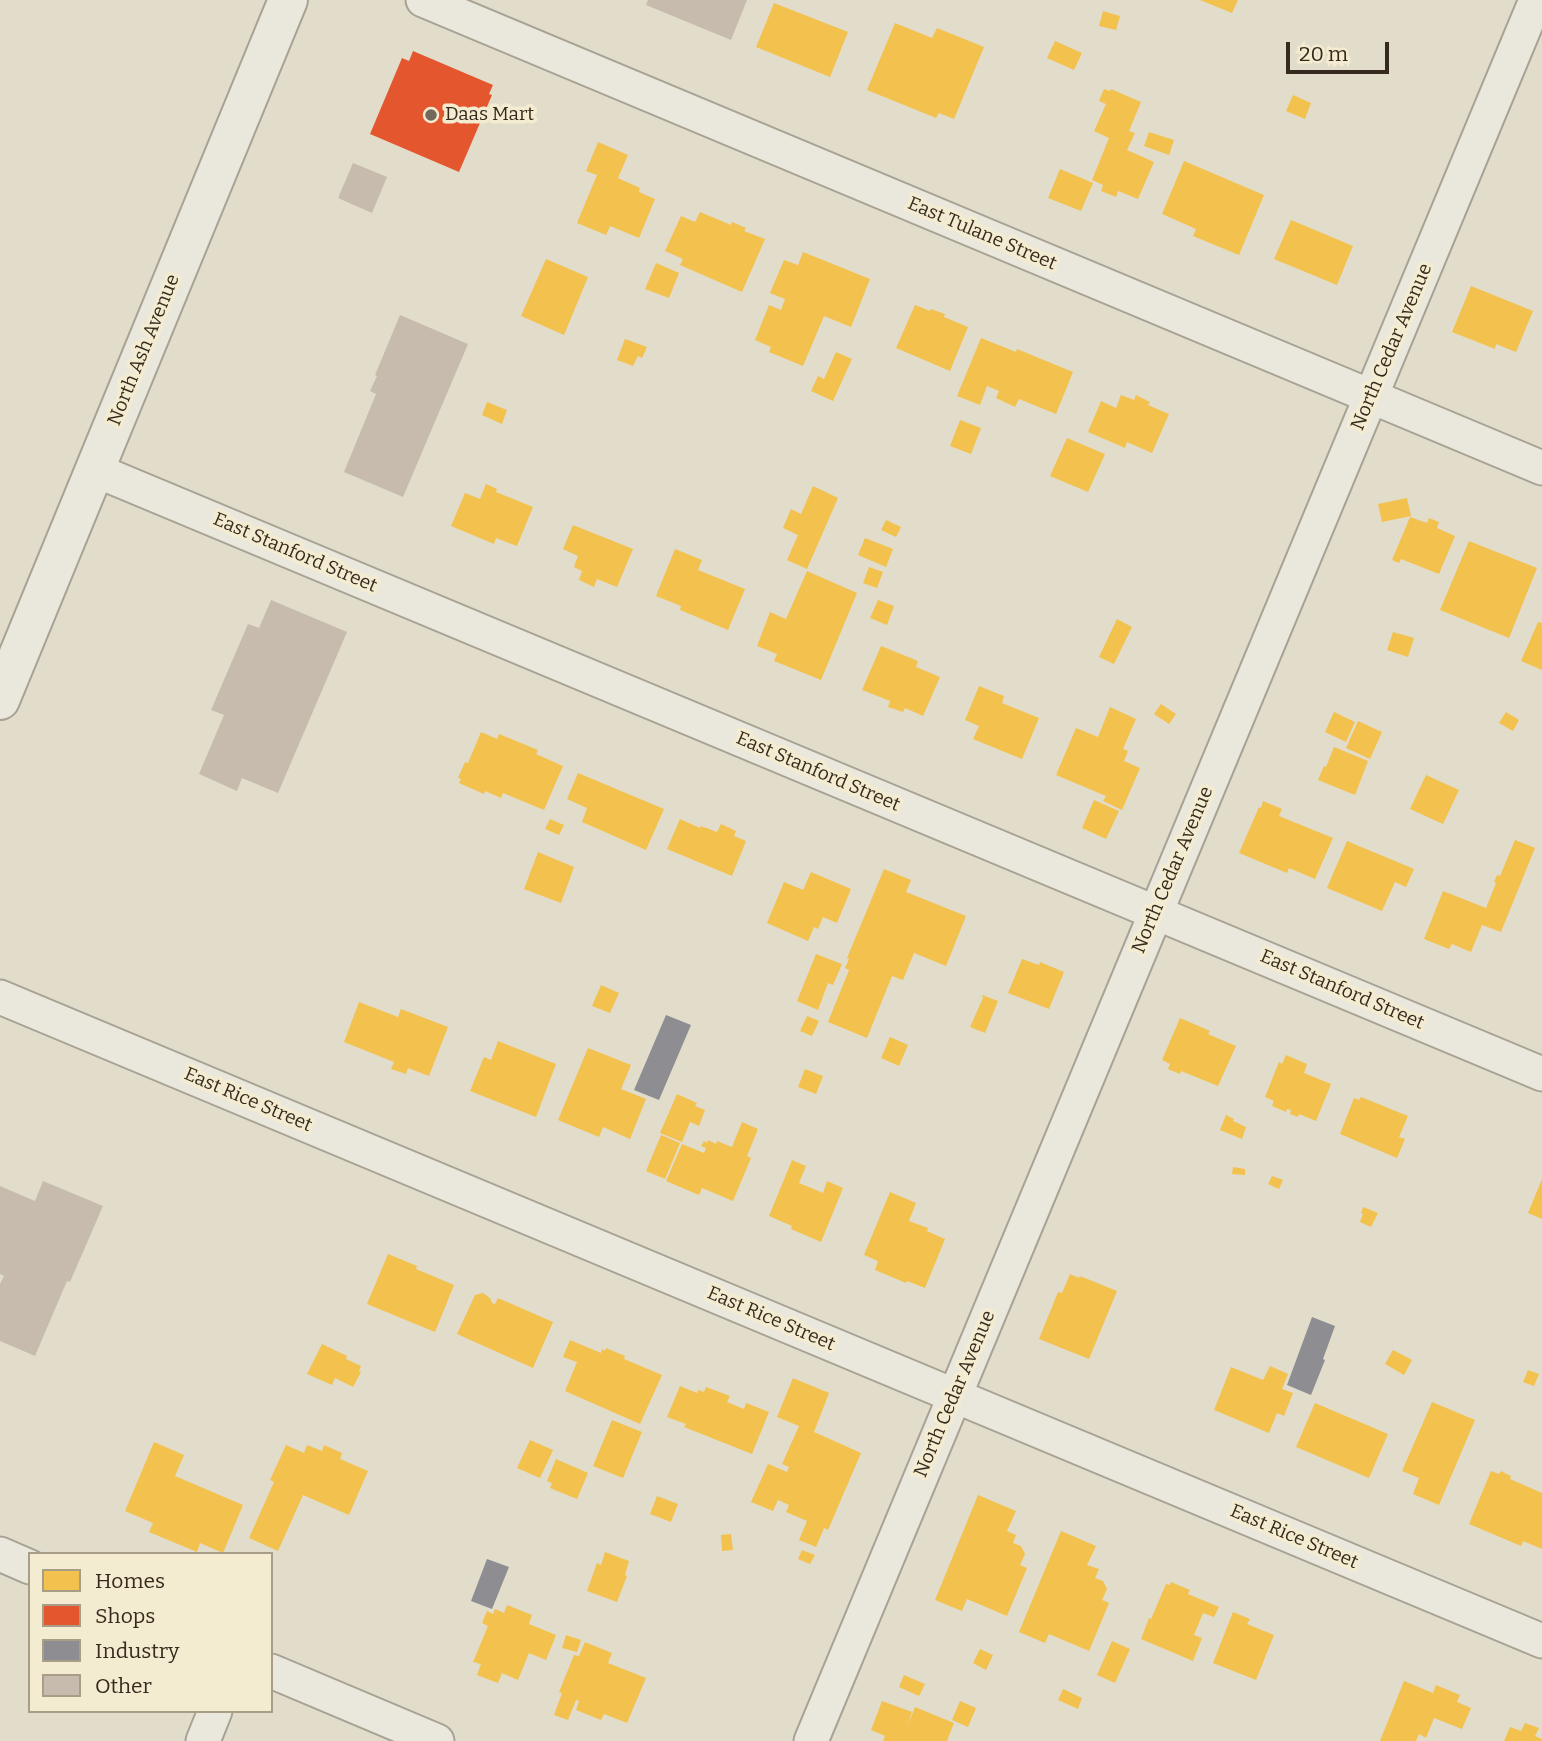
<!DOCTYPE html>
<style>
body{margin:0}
#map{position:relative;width:1542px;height:1741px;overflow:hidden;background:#e2ddcb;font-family:Bitter,serif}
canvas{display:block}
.legend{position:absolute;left:28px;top:1552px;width:245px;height:161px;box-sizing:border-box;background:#f4ecd0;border:2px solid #a89e88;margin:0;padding:9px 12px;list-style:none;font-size:21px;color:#352a1d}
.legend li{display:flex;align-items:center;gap:14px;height:35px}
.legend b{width:35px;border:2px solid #a89e88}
.scale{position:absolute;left:1286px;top:42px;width:103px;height:32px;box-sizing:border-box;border:4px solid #352a1d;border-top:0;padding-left:9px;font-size:21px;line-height:24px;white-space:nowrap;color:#352a1d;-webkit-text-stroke:5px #f4ecd0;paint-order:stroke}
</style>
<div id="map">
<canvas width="1542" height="1741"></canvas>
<ul class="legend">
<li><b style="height:19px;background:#f2c14e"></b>Homes</li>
<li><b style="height:19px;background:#e4572e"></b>Shops</li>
<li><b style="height:19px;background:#8d8d92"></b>Industry</li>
<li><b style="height:19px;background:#c6bbac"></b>Other</li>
</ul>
<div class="scale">20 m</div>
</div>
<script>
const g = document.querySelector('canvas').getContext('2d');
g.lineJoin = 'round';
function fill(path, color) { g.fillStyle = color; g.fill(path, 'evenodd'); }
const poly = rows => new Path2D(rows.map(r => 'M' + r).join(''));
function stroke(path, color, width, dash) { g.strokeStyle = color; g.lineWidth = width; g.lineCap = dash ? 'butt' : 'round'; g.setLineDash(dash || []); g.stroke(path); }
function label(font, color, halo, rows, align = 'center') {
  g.font = font + ' Bitter,serif'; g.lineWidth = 7; g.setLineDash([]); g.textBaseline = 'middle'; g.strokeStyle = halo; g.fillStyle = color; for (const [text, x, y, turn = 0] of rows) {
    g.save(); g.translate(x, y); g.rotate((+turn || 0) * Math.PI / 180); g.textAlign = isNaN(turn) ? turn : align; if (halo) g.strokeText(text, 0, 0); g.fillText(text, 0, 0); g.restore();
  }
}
fill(poly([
 [1200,0,1238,0,1232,13],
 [774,3,848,32,830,77,756,47],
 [1103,11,1120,16,1116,30,1099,26],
 [895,23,932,38,937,28,984,47,954,119,939,113,936,118,867,90],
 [1055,41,1082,53,1074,70,1047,58],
 [1104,89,1110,91,1111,89,1141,102,1129,131,1135,133,1127,150,1154,162,1138,199,1118,191,1116,197,1101,191,1103,185,1092,180,1109,138,1094,131,1106,104,1099,101],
 [1293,95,1311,103,1305,119,1286,111],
 [1149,132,1174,140,1169,155,1144,146],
 [598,142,628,155,618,178,640,188,639,192,655,199,639,238,610,226,606,235,577,223,597,175,586,171],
 [1184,161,1264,195,1239,255,1193,236,1196,229,1162,214],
 [1060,169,1093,183,1081,211,1048,198],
 [700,212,731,225,732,222,746,228,744,231,765,239,742,292,680,265,683,259,665,251,681,216,695,222],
 [1291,220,1353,246,1337,285,1274,259],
 [803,252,870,279,851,327,824,316,803,366,769,352,771,347,755,340,769,305,781,310,785,299,770,293,784,260,798,265],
 [546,259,588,277,564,335,521,316],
 [656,263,679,273,669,298,645,289],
 [1471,286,1533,311,1516,352,1496,344,1495,349,1452,332],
 [915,305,930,311,931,309,945,314,944,317,968,327,950,371,896,348],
 [981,338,1016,352,1017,349,1073,372,1056,414,1019,399,1015,407,996,398,999,391,987,386,980,405,957,396],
 [625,339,647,347,642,358,638,356,633,366,617,360],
 [836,352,852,359,833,401,811,391,818,376,824,379],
 [1121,395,1134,400,1136,395,1150,402,1148,405,1169,414,1152,453,1127,442,1125,448,1088,432,1101,401,1116,408],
 [487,402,507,410,502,424,482,415],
 [960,420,981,428,971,454,950,446],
 [1067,438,1105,454,1088,492,1050,476],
 [486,484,497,489,496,492,533,507,517,546,496,538,494,544,451,526,465,493,480,499],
 [813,486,838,498,807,569,787,560,798,535,783,528,791,509,801,514],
 [1407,498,1411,516,1382,522,1378,504],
 [1410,517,1427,523,1429,518,1439,522,1437,528,1455,536,1439,574,1401,559,1399,563,1392,560],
 [886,520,901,527,896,537,881,530],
 [573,525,633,549,617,587,597,579,594,587,579,580,582,571,574,567,578,556,563,549],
 [865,538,893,549,886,567,858,555],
 [1469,541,1537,568,1509,638,1440,610],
 [675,549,702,560,698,570,745,589,728,630,680,610,681,606,656,596],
 [869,567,883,572,877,588,863,583],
 [807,571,857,593,821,680,774,661,777,654,757,646,770,612,786,619],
 [878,600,894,606,887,625,870,618],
 [1117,619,1132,627,1114,664,1099,657],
 [1538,622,1542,623,1542,670,1521,661],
 [1393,632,1414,638,1408,657,1387,650],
 [881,646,918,661,916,667,940,677,923,716,905,708,903,712,888,707,890,701,862,690],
 [979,686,1004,696,1002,703,1039,718,1022,759,973,739,979,726,965,720],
 [1161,704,1176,714,1169,724,1154,714],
 [1110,707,1136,719,1123,749,1128,751,1124,761,1140,768,1122,810,1103,801,1106,796,1056,775,1076,728,1098,737],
 [1334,712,1355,722,1346,742,1325,732],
 [1506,712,1519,720,1513,731,1499,723],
 [1358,721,1382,732,1370,759,1346,748],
 [481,732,497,739,499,734,538,750,536,754,563,766,544,810,503,793,501,798,485,791,484,794,459,783,461,779,458,778,465,762,468,763],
 [1334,747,1368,761,1355,795,1318,780,1324,766,1326,767],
 [578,773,664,809,646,850,582,822,587,808,567,799],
 [1426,775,1459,790,1443,824,1410,809],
 [1094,800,1119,811,1106,839,1082,828],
 [1263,801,1282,809,1279,816,1333,838,1315,879,1289,868,1287,873,1239,853,1259,807,1261,808],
 [550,819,564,825,559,835,545,829],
 [680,819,700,828,701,826,717,832,721,824,736,831,734,836,746,841,732,876,667,849],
 [1515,840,1535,848,1501,932,1482,925,1471,952,1452,944,1449,949,1424,939,1443,891,1486,908,1496,883,1494,882,1497,875,1500,876],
 [1347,841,1414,869,1406,887,1395,882,1382,911,1327,888],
 [538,852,574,867,561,903,524,889],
 [884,869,911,880,906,892,966,916,946,966,914,953,903,980,892,976,867,1038,828,1022,849,970,845,968,849,959,847,958],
 [811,872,851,889,837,923,823,917,818,929,814,927,808,941,767,923,784,882,803,890],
 [816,954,842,964,833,985,828,983,818,1010,797,1001],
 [1022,959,1039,965,1040,962,1064,972,1049,1009,1008,993],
 [601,985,619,993,610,1013,592,1006],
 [982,995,998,1001,985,1033,970,1027,983,998],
 [359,1002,398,1017,401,1009,448,1027,429,1076,408,1068,406,1074,391,1069,394,1062,344,1042],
 [807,1016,819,1021,812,1036,800,1031],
 [1180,1018,1210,1031,1208,1034,1236,1046,1218,1086,1181,1071,1180,1074,1168,1069,1170,1064,1162,1060],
 [890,1037,908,1045,899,1066,881,1058],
 [498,1041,556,1064,536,1117,470,1091,484,1057,491,1060],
 [588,1048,631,1065,621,1089,646,1099,630,1139,603,1127,599,1137,558,1120],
 [1286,1055,1307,1064,1304,1073,1331,1084,1316,1121,1299,1114,1298,1117,1290,1114,1291,1110,1287,1109,1286,1112,1272,1106,1274,1101,1265,1097,1279,1062,1282,1064],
 [805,1069,823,1076,816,1094,798,1087],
 [677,1094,697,1103,695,1106,705,1110,699,1126,690,1122,682,1142,660,1133],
 [1361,1097,1408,1116,1399,1137,1405,1139,1397,1158,1340,1134,1354,1098,1359,1100],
 [1226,1115,1234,1119,1233,1121,1246,1127,1242,1139,1220,1130],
 [742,1122,758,1129,747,1156,751,1158,733,1201,702,1188,699,1195,666,1181,682,1144,704,1153,706,1148,701,1146,704,1141,707,1143,708,1140,716,1144,717,1141,732,1147],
 [661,1135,680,1143,665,1179,646,1171],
 [792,1160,806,1166,799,1183,823,1193,827,1181,843,1188,821,1242,791,1229,792,1226,769,1216],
 [1233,1167,1245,1169,1245,1175,1232,1174],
 [1272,1176,1283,1180,1279,1189,1268,1184],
 [1542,1179,1542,1219,1528,1213],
 [890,1192,916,1203,909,1221,928,1228,927,1231,945,1239,925,1288,907,1281,906,1283,875,1270,878,1261,864,1255],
 [1363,1207,1378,1213,1371,1227,1360,1222,1363,1214,1361,1213],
 [388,1254,417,1266,416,1269,454,1285,435,1332,367,1304],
 [1070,1274,1079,1278,1080,1276,1117,1291,1089,1359,1039,1339,1058,1292,1062,1293],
 [483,1293,490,1298,492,1303,495,1304,498,1298,553,1322,533,1368,457,1334,475,1295],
 [570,1340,601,1353,602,1349,605,1351,606,1348,625,1356,624,1359,662,1375,640,1424,565,1391,577,1362,563,1357],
 [322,1344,347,1356,346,1359,361,1366,359,1371,361,1372,353,1387,335,1378,332,1385,307,1374],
 [1393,1350,1412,1360,1404,1375,1385,1364],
 [1270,1366,1288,1374,1282,1389,1293,1393,1284,1416,1277,1413,1269,1433,1214,1410,1231,1367,1263,1380],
 [1528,1370,1539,1374,1534,1386,1523,1382],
 [793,1378,829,1393,814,1432,861,1453,828,1530,824,1528,816,1547,799,1540,807,1521,786,1512,789,1505,778,1500,773,1511,751,1502,768,1464,787,1472,789,1467,782,1464,799,1426,777,1417],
 [680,1386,697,1393,698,1390,704,1392,706,1387,730,1396,727,1402,744,1409,746,1403,769,1412,752,1454,684,1427,686,1424,667,1417],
 [1432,1402,1475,1420,1439,1505,1413,1494,1419,1478,1402,1471],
 [1315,1403,1388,1434,1369,1478,1296,1447],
 [612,1420,642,1432,623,1478,593,1466],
 [530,1440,553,1450,540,1478,517,1468],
 [154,1442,184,1455,175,1476,243,1505,223,1553,200,1543,197,1552,149,1532,153,1523,125,1511],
 [286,1445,304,1453,307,1445,322,1451,324,1445,342,1453,340,1459,368,1471,349,1515,303,1495,278,1551,249,1538,274,1482,270,1480],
 [556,1459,588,1473,577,1499,550,1488,552,1483,547,1481],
 [1491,1471,1499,1474,1501,1471,1511,1476,1510,1479,1542,1493,1542,1549,1523,1541,1521,1546,1469,1524],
 [978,1495,1016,1511,1007,1531,1016,1535,1013,1543,1021,1546,1025,1554,1020,1565,1027,1568,1007,1616,967,1599,962,1611,935,1600],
 [657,1496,678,1504,671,1522,650,1514],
 [1061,1531,1096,1546,1087,1565,1099,1569,1095,1578,1103,1581,1107,1589,1102,1600,1109,1603,1089,1651,1049,1634,1045,1643,1019,1632],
 [731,1534,733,1550,722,1551,721,1535],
 [802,1550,815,1555,810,1564,798,1559],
 [605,1552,629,1561,625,1575,627,1576,617,1602,587,1591,597,1563,601,1565],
 [1171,1582,1190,1590,1188,1594,1219,1607,1214,1617,1203,1613,1194,1635,1202,1638,1193,1661,1141,1639,1149,1618,1151,1619,1166,1584,1170,1585],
 [507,1605,532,1615,529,1624,556,1635,546,1660,529,1653,518,1680,502,1673,498,1683,477,1675,481,1664,473,1662,488,1626,482,1623,487,1611,493,1614,495,1609,504,1613],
 [1233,1612,1250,1619,1247,1624,1274,1635,1256,1680,1213,1663],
 [566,1635,581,1640,577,1652,562,1648],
 [1112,1641,1130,1649,1115,1683,1097,1675],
 [585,1642,612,1653,608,1663,646,1678,627,1723,604,1714,601,1720,576,1710,579,1701,576,1700,568,1720,554,1715,562,1693,559,1692,574,1655,579,1656],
 [980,1649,993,1655,986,1670,973,1663],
 [904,1675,925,1684,919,1696,899,1687],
 [1404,1681,1433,1693,1436,1685,1460,1695,1457,1702,1471,1708,1462,1729,1434,1718,1426,1738,1419,1734,1416,1741,1380,1741],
 [1063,1689,1082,1698,1078,1709,1058,1700],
 [882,1701,912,1712,907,1727,915,1707,954,1723,947,1741,883,1741,885,1736,871,1730],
 [960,1701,976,1708,968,1727,952,1720],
 [1525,1723,1539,1728,1535,1736,1542,1739,1542,1741,1504,1741,1510,1727,1521,1731]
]), '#f2c14e');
fill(poly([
 [413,51,493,85,489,94,492,95,459,172,370,134,402,58,409,61]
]), '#e4572e');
fill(poly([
 [666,1015,691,1025,659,1100,634,1090],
 [1312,1317,1335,1326,1323,1359,1325,1360,1311,1395,1287,1385],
 [487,1559,509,1567,492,1609,471,1601]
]), '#8d8d92');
fill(poly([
 [648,0,747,0,731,40,646,5],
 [353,163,387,177,372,213,338,198],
 [400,315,468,344,403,497,344,472,376,394,370,391,377,376,375,375],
 [271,600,347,632,278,793,242,778,237,791,199,774,224,715,211,710,248,624,259,628],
 [43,1181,103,1206,70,1282,67,1281,35,1356,0,1341,0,1284,4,1276,0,1274,0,1186,35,1201]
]), '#c6bbac');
const minor = poly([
 [423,0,1542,468],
 [95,470,1542,1074],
 [0,997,1542,1641],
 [0,1554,30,1567],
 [271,1671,437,1741],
 [203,1741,215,1711],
 [811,1741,1536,0]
]);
const tertiary = poly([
 [0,700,288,0]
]);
stroke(minor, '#a7a294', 37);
stroke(tertiary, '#a7a294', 42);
stroke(minor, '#eae7dc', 33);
stroke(tertiary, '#eae7dc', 38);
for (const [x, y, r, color] of [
 [431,115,7,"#72695a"]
]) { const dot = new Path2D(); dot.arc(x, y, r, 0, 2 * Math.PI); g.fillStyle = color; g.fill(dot); stroke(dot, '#f4ecd0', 2.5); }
label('19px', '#352a1d', '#f4ecd0', [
 ["Daas Mart",445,115]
], 'left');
label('19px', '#352a1d', '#f4ecd0', [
 ["East Tulane Street",982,234,23],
 ["North Cedar Avenue",1392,347,-67],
 ["North Ash Avenue",144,350,-68],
 ["East Stanford Street",295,553,23],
 ["East Stanford Street",818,772,23],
 ["North Cedar Avenue",1173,870,-67],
 ["East Stanford Street",1342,990,23],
 ["East Rice Street",248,1100,23],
 ["East Rice Street",771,1319,23],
 ["North Cedar Avenue",955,1394,-67],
 ["East Rice Street",1294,1537,23]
]);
</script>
